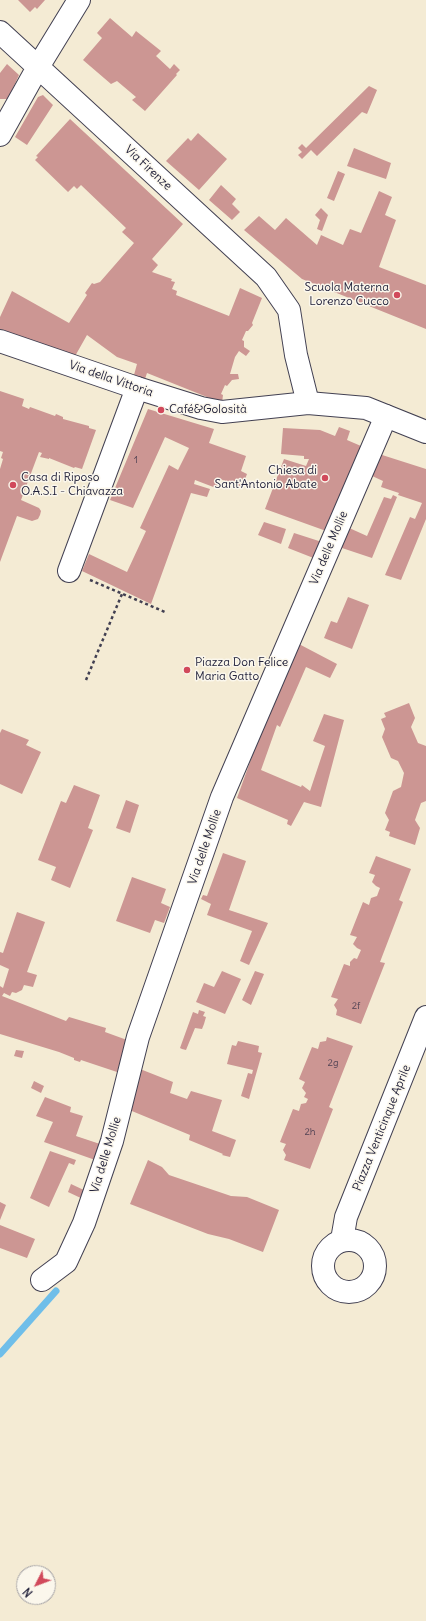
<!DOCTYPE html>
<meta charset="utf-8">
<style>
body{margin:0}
#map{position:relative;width:426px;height:1621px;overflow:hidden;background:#f4ebd4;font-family:Delius,sans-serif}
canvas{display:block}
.north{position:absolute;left:16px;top:1565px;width:40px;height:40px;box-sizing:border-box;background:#fbf7ec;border:1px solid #a4a2a5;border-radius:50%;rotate:228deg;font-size:11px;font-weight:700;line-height:16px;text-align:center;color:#22223b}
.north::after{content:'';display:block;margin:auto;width:14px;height:18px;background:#d1495b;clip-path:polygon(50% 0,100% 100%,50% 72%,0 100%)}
</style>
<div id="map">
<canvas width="426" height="1621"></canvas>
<div class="north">N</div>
</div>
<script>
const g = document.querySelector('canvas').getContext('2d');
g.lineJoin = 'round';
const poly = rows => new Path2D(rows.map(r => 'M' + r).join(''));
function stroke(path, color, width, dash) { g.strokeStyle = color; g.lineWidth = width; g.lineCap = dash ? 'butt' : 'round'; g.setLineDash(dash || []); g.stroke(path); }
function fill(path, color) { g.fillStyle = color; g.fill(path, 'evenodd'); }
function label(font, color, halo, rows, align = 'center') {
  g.font = font + ' Delius,sans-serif'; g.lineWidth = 3; g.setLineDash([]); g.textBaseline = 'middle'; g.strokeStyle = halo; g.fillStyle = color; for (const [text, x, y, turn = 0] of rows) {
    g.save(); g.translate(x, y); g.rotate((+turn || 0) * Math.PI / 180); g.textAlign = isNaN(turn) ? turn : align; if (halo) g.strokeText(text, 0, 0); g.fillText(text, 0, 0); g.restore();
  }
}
stroke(poly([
 [0,1354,56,1291]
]), '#6fbee9', 7);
fill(poly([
 [18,0,45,0,37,9,35,7,30,12],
 [110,18,132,37,136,31,161,51,156,56,170,69,174,64,180,70,176,74,177,75,145,111,132,100,136,97,117,81,111,84,83,60,102,38,97,33],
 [7,64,19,75,8,99,0,99,0,73],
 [369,86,377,90,367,114,362,112,317,156,311,150,302,159,298,155,302,152,298,148,302,144,306,148],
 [43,95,53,105,27,145,15,137,38,97],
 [70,119,183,224,152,259,158,265,152,272,172,279,171,281,175,282,172,289,177,291,176,295,229,316,240,288,262,298,252,323,253,325,248,331,246,331,242,340,244,341,244,347,250,351,246,356,239,351,235,357,230,374,238,374,239,379,232,380,227,386,225,385,221,394,223,395,222,403,147,373,145,379,134,375,137,364,117,357,87,335,74,358,0,329,0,317,12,291,69,323,87,295,85,293,92,283,94,284,100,282,134,243,122,232,126,228,81,185,77,189,74,186,68,192,35,160,38,157,36,156],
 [198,133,227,159,199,190,166,161,188,138,191,141],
 [354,148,391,163,386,179,347,166],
 [338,171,345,174,334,201,327,198],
 [221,185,236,199,232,204,240,212,232,220,209,200],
 [379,191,392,197,385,215,396,220,379,267,426,285,426,329,302,279,244,230,259,216,275,230,286,218,317,245,321,235,343,245,350,229,361,233],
 [321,208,328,215,322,231,317,229,320,220,315,215],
 [0,391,24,399,22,406,29,409,30,407,55,416,56,414,63,417,63,419,89,426,89,428,96,430,82,469,75,467,74,468,49,458,49,459,40,457,42,453,39,452,21,500,39,508,41,511,40,515,38,519,32,521,17,516,0,562,0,469,3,459,1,458,3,452,0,451],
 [148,409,214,429,209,443,246,456,241,471,247,474,242,487,220,479,216,488,195,480,194,484,210,489,207,497,191,493,151,604,82,571,89,554,127,572,146,531,140,528,169,465,178,470,189,448,165,437,133,508,110,500],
 [339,427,350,431,347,440,361,446,329,532,265,509,284,459,306,466,309,459,304,459,304,456,281,454,283,428,320,430,335,436],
 [379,454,426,469,426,519,401,580,385,575,410,517,415,519,422,503,398,495,399,493,381,487,383,481,370,475],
 [393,495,397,497,372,558,339,547,347,527,367,536,384,497,391,499],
 [264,522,286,529,281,544,258,535],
 [294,533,322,542,316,559,288,548],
 [348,597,369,605,352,649,324,638,331,621,337,623],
 [297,643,337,664,330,678,306,667,280,727,277,725,261,770,301,787,302,785,310,791,325,746,313,741,324,714,344,720,321,807,304,802,291,826,287,824,288,820,237,798,263,726],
 [409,703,415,718,411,727,418,743,426,746,426,801,421,803,415,820,420,828,415,845,389,836,390,832,385,830,389,820,385,813,393,791,401,787,404,773,398,761,391,758,382,737,385,729,381,719,386,717,384,713],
 [2,729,29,740,26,745,41,752,22,794,0,784,0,733],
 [74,785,100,795,88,828,93,830,70,888,51,880,56,867,38,860,61,801,66,803],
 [126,800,139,805,130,833,116,828],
 [223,853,246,861,229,910,268,923,249,965,240,961,252,931,207,915,211,904,201,899,203,895,207,896],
 [376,856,411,869,399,900,403,902,380,962,385,963,361,1024,336,1015,337,1010,334,1005,338,999,331,997,344,964,350,966,350,962,354,958,357,959,361,950,357,948,353,944,357,937,350,935,363,902,369,905,371,898,377,896,380,888,376,886,372,882,375,875,369,873],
 [132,877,166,889,161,903,170,907,164,923,155,920,150,933,116,921],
 [17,912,45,922,27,972,37,975,33,987,24,985,22,990,16,993,12,992,10,996,4,993,2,996,66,1021,69,1017,106,1028,105,1032,127,1040,117,1072,81,1060,80,1062,74,1060,74,1058,59,1052,0,1034,0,986,3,988,9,969,0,965,0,952,3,953],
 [222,971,241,979,225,1014,196,1002,204,983,214,987],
 [255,971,264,974,251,1005,242,1000],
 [199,1010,205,1012,203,1016,206,1017,204,1024,202,1029,195,1028,186,1050,182,1049,180,1048,193,1012,198,1014],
 [327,1037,353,1046,329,1107,333,1109,310,1169,284,1160,286,1155,283,1150,286,1144,280,1142,293,1109,299,1111,301,1104,306,1103,308,1099,304,1097,306,1093,302,1088,305,1082,299,1079,312,1047,318,1049,320,1042,326,1041],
 [238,1041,259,1046,258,1052,262,1053,249,1099,241,1096,248,1073,252,1074,253,1070,227,1064,232,1045,236,1046],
 [16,1050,24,1051,22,1058,14,1056],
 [140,1069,173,1082,170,1093,187,1099,191,1091,222,1100,212,1131,236,1140,230,1157,222,1155,223,1154,189,1140,190,1135,127,1109],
 [34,1081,44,1086,41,1093,31,1088],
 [45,1097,71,1107,70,1112,83,1116,76,1136,103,1145,98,1161,44,1142,53,1122,36,1116],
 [50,1151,76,1160,74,1165,69,1163,49,1207,30,1198],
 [148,1160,162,1167,169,1175,231,1196,247,1197,279,1210,263,1252,229,1239,208,1234,130,1204],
 [71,1184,88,1192,85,1200,68,1192],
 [0,1202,6,1205,0,1220],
 [0,1225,35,1239,27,1258,0,1248]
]), '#cc9693');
const street = poly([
 [0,32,266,277,289,310,296,355,308,403],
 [0,135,38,67,79,0],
 [69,571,137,388],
 '323 1266a26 26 0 1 1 52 0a26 26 0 1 1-52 0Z',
 [342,1240,346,1217,426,1017],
 [42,1280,66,1262,84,1223,112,1141,138,1037,222,797,386,416]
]);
const secondary = poly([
 [0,341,137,388,201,408,222,412,308,403,366,408,426,432]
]);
stroke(street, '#424052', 24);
stroke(secondary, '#424052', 24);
stroke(poly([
 [90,580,165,612],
 [86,680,122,594]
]), '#424052', 2.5, [3, 3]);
stroke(street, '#fff', 22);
stroke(secondary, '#fff', 22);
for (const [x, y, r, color] of [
 [397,295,4,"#d1495b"],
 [161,410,4,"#d1495b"],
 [325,478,4,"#d1495b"],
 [13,485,4,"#d1495b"],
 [187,670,4,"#d1495b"]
]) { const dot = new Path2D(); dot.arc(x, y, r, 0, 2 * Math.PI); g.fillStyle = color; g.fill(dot); stroke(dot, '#fbf7ec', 1.5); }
label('10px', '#4c3f51', null, [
 ["1",136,460],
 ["2f",356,1006],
 ["2g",333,1063],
 ["2h",310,1132]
]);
label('12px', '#22223b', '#fbf7ec', [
 ["Via Firenze",148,168,43],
 ["Via della Vittoria",111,379,19],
 ["Via delle Mollie",329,548,-67],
 ["Via delle Mollie",205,847,-71],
 ["Piazza Venticinque Aprile",382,1128,-68],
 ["Via delle Mollie",106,1155,-73]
]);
label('12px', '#22223b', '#fbf7ec', [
 ["Scuola Materna",389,288,"right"],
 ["Lorenzo Cucco",389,302,"right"],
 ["Café&Golosità",169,410],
 ["Chiesa di",317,471,"right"],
 ["Sant'Antonio Abate",317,485,"right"],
 ["Casa di Riposo",21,478],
 ["O.A.S.I - Chiavazza",21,492],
 ["Piazza Don Felice",195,663],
 ["Maria Gatto",195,677]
], 'left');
</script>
